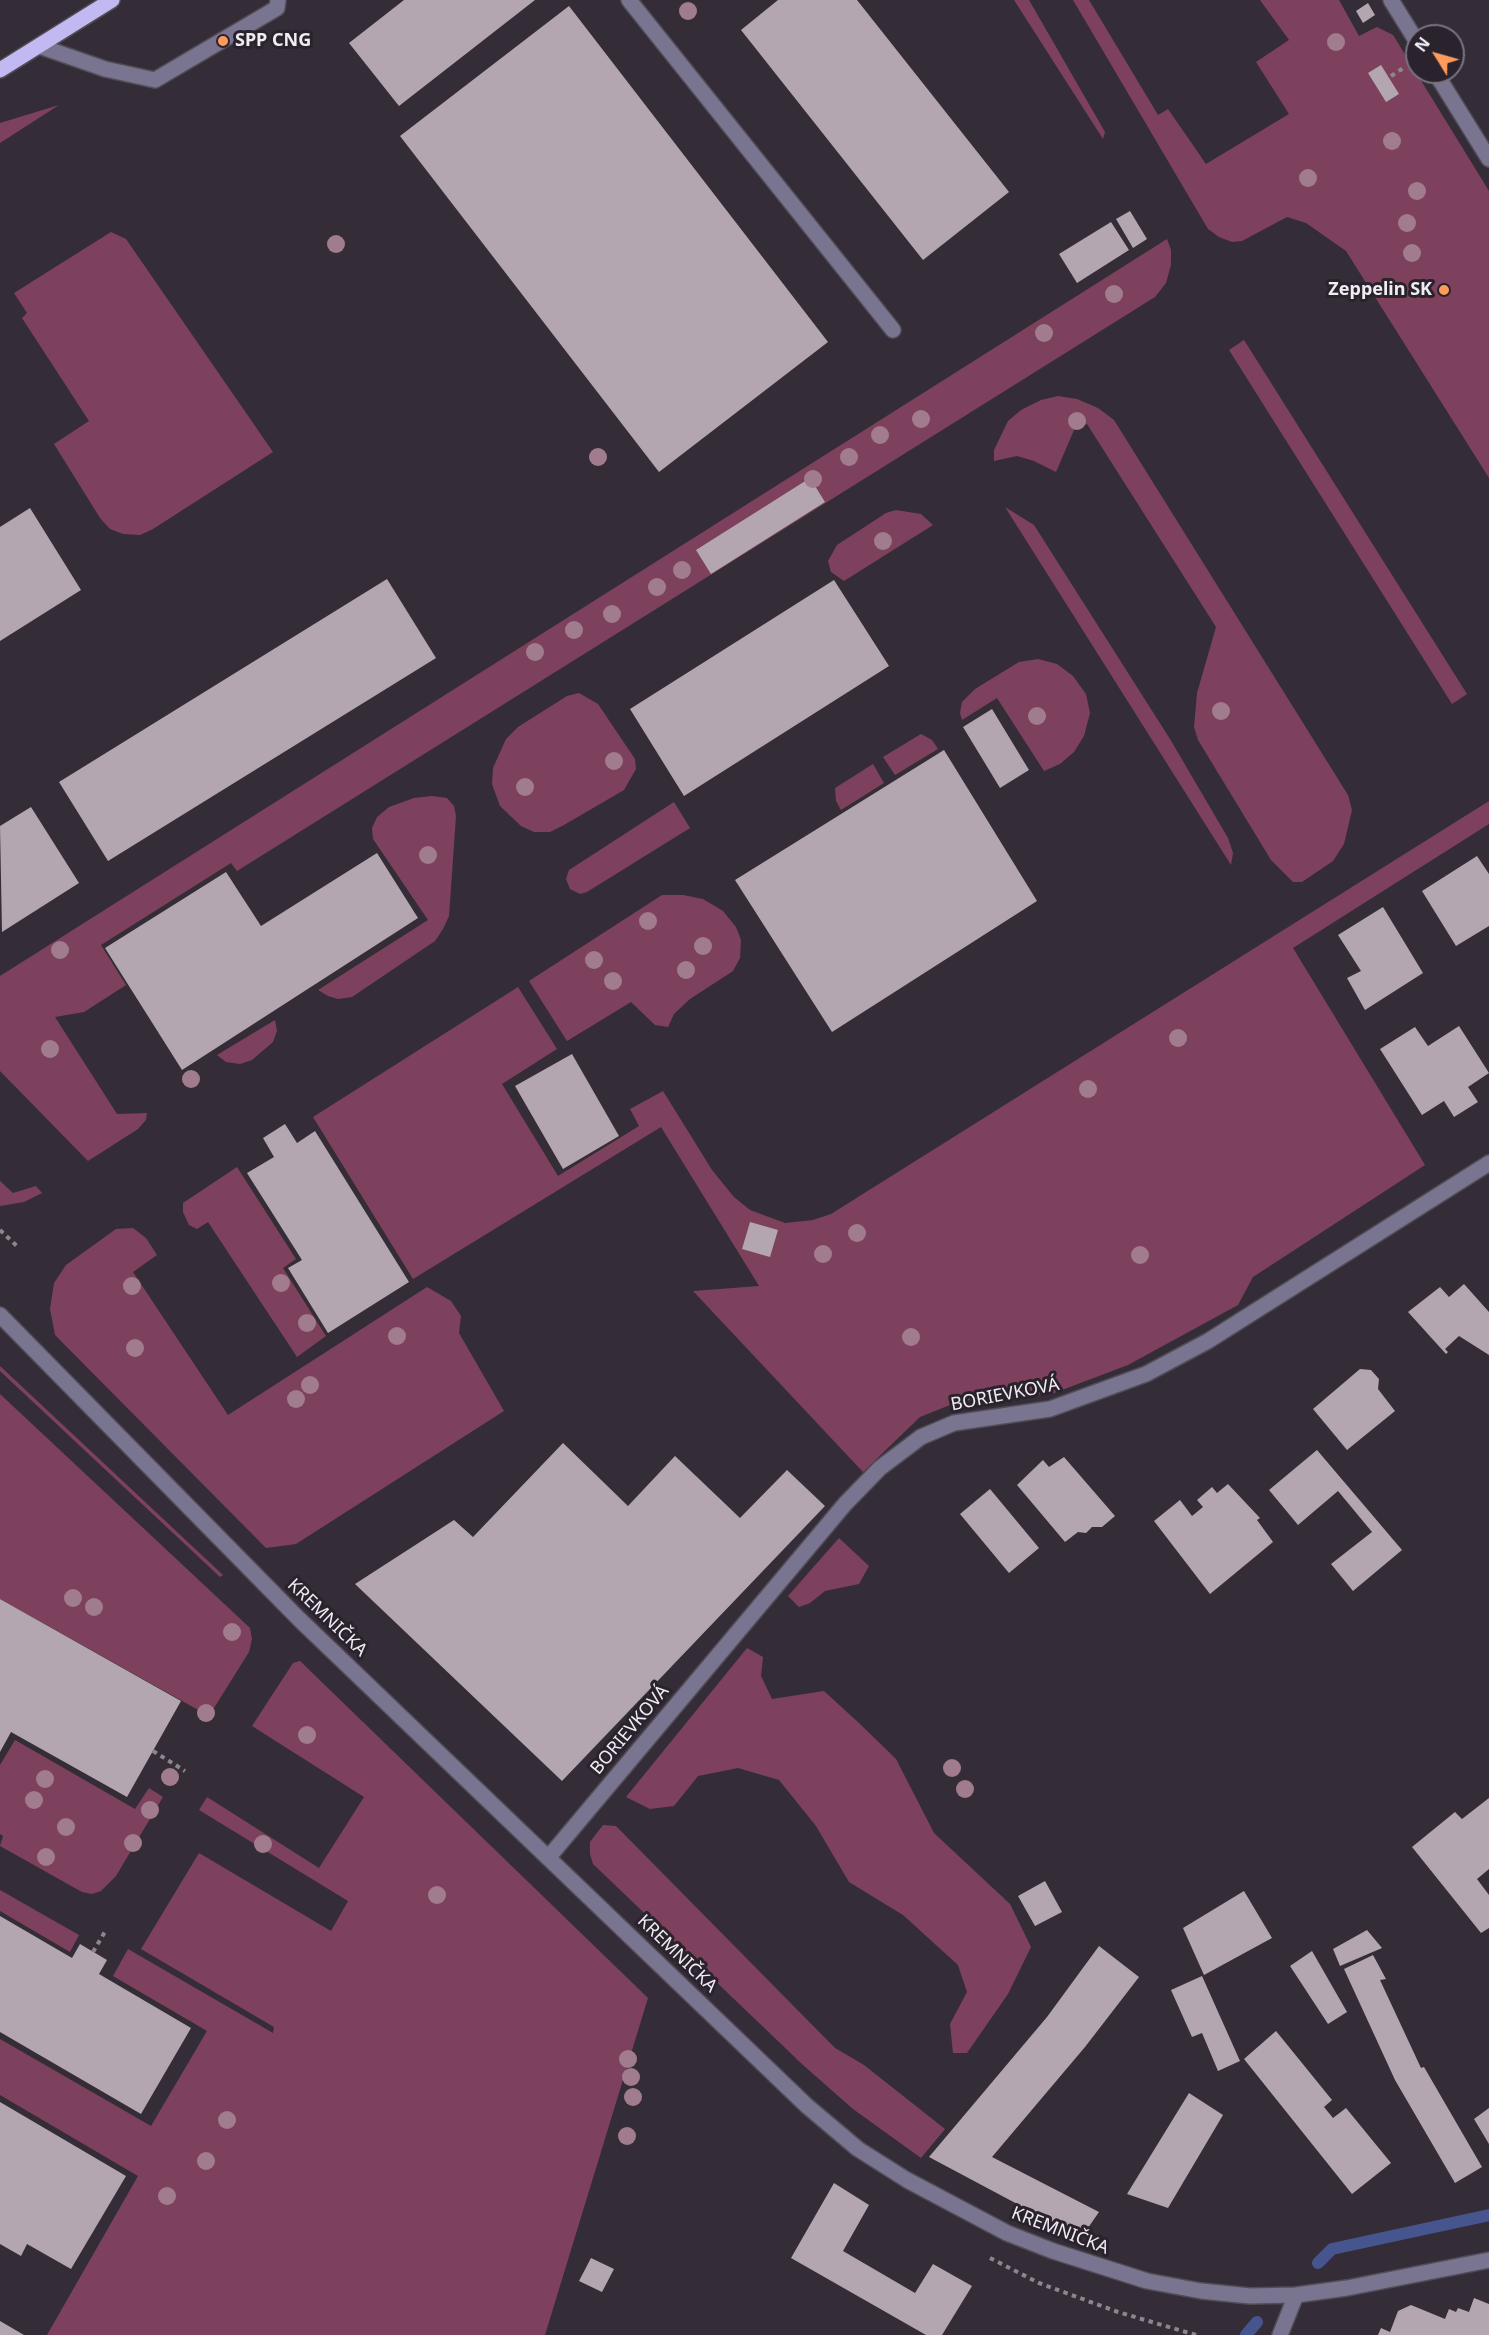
<!DOCTYPE html>
<meta charset="utf-8">
<style>
body{margin:0}
#map{position:relative;width:1489px;height:2335px;overflow:hidden;background:#342d38;font-family:"Noto Sans",sans-serif}
canvas{display:block}
.north{position:absolute;left:1405px;top:24px;width:60px;height:60px;box-sizing:border-box;background:#2a232e;border:2px solid #79737d;border-radius:50%;rotate:307deg;font-size:16px;font-weight:700;line-height:24px;text-align:center;color:#f0ecf3}
.north::after{content:'';display:block;margin:auto;width:21px;height:27px;background:#ff9b5a;clip-path:polygon(50% 0,100% 100%,50% 72%,0 100%)}
</style>
<div id="map">
<canvas width="1489" height="2335"></canvas>
<div class="north">N</div>
</div>
<script>
const g = document.querySelector('canvas').getContext('2d');
g.lineJoin = 'round';
function fill(path, color) { g.fillStyle = color; g.fill(path, 'evenodd'); }
const poly = rows => new Path2D(rows.map(r => 'M' + r).join(''));
function stroke(path, color, width, dash) { g.strokeStyle = color; g.lineWidth = width; g.lineCap = dash ? 'butt' : 'round'; g.setLineDash(dash || []); g.stroke(path); }
function label(font, color, halo, rows, align = 'center') {
  g.font = font + ' "Noto Sans",sans-serif'; g.lineWidth = 6; g.setLineDash([]); g.textBaseline = 'middle'; g.strokeStyle = halo; g.fillStyle = color; for (const [text, x, y, turn = 0] of rows) {
    g.save(); g.translate(x, y); g.rotate((+turn || 0) * Math.PI / 180); g.textAlign = isNaN(turn) ? turn : align; if (halo) g.strokeText(text, 0, 0); g.fillText(text, 0, 0); g.restore();
  }
}
fill(poly([
 [1014,0,1029,0,1105,132,1103,139],
 [1073,0,1089,0,1158,115,1168,109,1206,164,1289,114,1256,62,1289,40,1260,0,1339,0,1359,36,1377,27,1393,35,1489,191,1489,478,1346,251,1306,223,1287,217,1242,241,1232,242,1219,237,1208,229],
 [59,105,0,143,0,123],
 [111,232,126,239,273,452,153,529,140,535,123,534,110,529,100,518,54,444,89,421,22,318,27,313,14,293],
 [1167,239,1171,250,1171,265,1166,283,1155,297,237,871,231,863,101,945,126,985,84,1012,55,1017,117,1114,147,1113,146,1120,138,1129,88,1161,0,1071,0,976],
 [1244,340,1467,694,1452,704,1229,350],
 [1058,396,1077,399,1098,408,1114,420,1348,795,1352,810,1344,844,1333,861,1302,882,1293,882,1271,860,1198,740,1194,727,1197,693,1216,627,1087,424,1074,430,1056,472,1034,461,1017,456,994,461,994,450,1008,421,1021,410,1041,400],
 [1005,507,1034,525,1170,739,1228,838,1233,853,1231,865],
 [896,510,921,514,933,525,844,581,831,572,828,561,837,545,886,513],
 [1038,659,1057,664,1073,676,1086,694,1090,713,1084,736,1074,752,1060,764,1044,771,997,698,962,720,960,713,962,702,975,689,1019,662],
 [579,693,598,704,635,759,636,769,624,790,564,825,550,832,534,832,521,826,500,806,492,784,493,768,506,739,518,727,567,696],
 [921,734,932,740,938,749,895,775,883,757],
 [873,764,884,783,841,810,836,801,835,788],
 [432,796,447,798,454,806,456,816,449,916,443,929,435,941,352,997,338,999,328,996,318,990,428,920,373,839,372,828,377,817,389,807,414,798],
 [1489,801,1489,824,1293,948,1425,1165,1253,1277,1238,1305,1128,1365,1054,1393,960,1401,920,1417,863,1472,693,1291,759,1286,661,1127,413,1279,313,1117,518,987,557,1049,502,1084,558,1176,639,1126,630,1109,663,1091,712,1170,734,1197,750,1210,785,1223,813,1220,831,1214],
 [674,802,690,828,587,892,580,894,570,889,566,879,569,870],
 [662,895,683,895,703,899,723,911,736,927,741,940,740,958,733,971,690,999,674,1014,668,1027,655,1025,631,1002,567,1041,529,981],
 [275,1020,277,1031,273,1042,252,1060,240,1064,226,1062,217,1055],
 [237,1167,296,1259,283,1268,326,1336,297,1357,208,1222,197,1229,189,1225,183,1212,183,1203],
 [0,1181,13,1193,36,1186,42,1193,24,1202,0,1206],
 [133,1228,146,1238,157,1255,133,1272,228,1415,427,1287,451,1301,461,1316,459,1333,504,1411,296,1544,266,1548,55,1335,50,1309,54,1283,66,1265,116,1229],
 [0,1366,223,1575,220,1577,0,1371],
 [0,1394,250,1628,252,1639,249,1652,209,1716,0,1599],
 [839,1538,869,1566,859,1584,825,1591,810,1603,799,1607,788,1596],
 [747,1648,763,1657,761,1676,772,1699,824,1691,860,1724,896,1759,934,1833,1010,1904,1031,1947,1008,1994,967,2053,953,2053,950,2024,967,1992,958,1965,903,1915,849,1882,816,1826,779,1780,738,1768,698,1776,674,1806,650,1809,626,1797],
 [300,1661,648,1998,545,2335,47,2335,138,2176,0,2095,0,2039,151,2126,207,2031,113,1976,128,1949,273,2033,274,2027,141,1949,199,1853,331,1931,348,1901,199,1810,207,1797,319,1868,364,1797,252,1726,293,1663],
 [15,1740,135,1809,149,1788,163,1797,116,1876,101,1891,92,1894,82,1892,0,1846,3,1836,0,1834,0,1765],
 [603,1825,616,1826,835,2048,864,2065,945,2129,921,2158,853,2109,803,2065,593,1864,590,1854,590,1842],
 [0,1890,79,1935,70,1952,0,1911]
]), '#7e415d');
stroke(poly([
 [1318,2263,1332,2249,1489,2215],
 [1246,2335,1257,2322]
]), '#47558f', 12);
fill(poly([
 [404,0,535,0,399,106,349,43],
 [778,0,857,0,1009,192,923,260,741,30],
 [1368,3,1375,15,1363,23,1356,11],
 [569,6,828,342,659,472,400,136],
 [1381,65,1399,94,1386,102,1368,73],
 [1130,211,1147,239,1133,248,1116,219],
 [1111,222,1129,250,1077,283,1059,254],
 [810,478,825,502,711,574,696,550],
 [30,508,81,590,0,641,0,527],
 [387,579,436,658,108,861,59,782],
 [834,580,889,666,684,796,630,709],
 [992,709,1029,770,1000,788,963,727],
 [944,750,1037,901,832,1032,735,880],
 [31,807,79,883,2,932,0,826],
 [377,853,418,918,182,1070,105,948,226,872,261,926],
 [1477,856,1489,874,1489,926,1456,946,1422,891],
 [1383,907,1423,973,1365,1010,1347,978,1361,971,1338,935],
 [1459,1026,1489,1073,1468,1087,1478,1102,1454,1117,1444,1101,1422,1115,1380,1049,1415,1027,1428,1046],
 [572,1054,619,1136,563,1169,515,1086],
 [285,1124,297,1143,315,1131,409,1282,328,1333,288,1268,302,1260,247,1173,274,1157,263,1138],
 [750,1222,778,1230,770,1257,742,1249],
 [1464,1284,1489,1312,1489,1355,1459,1336,1445,1349,1448,1352,1446,1354,1408,1312,1440,1287,1449,1297],
 [1360,1369,1371,1370,1379,1379,1378,1389,1395,1411,1347,1450,1313,1409],
 [563,1443,628,1506,675,1456,740,1518,787,1470,825,1506,562,1781,355,1584,454,1520,473,1537],
 [1317,1450,1402,1550,1353,1591,1331,1564,1372,1532,1338,1491,1298,1525,1269,1490],
 [1064,1457,1115,1516,1102,1527,1092,1527,1086,1533,1078,1532,1065,1542,1017,1485,1043,1460,1049,1467],
 [1228,1484,1260,1518,1257,1520,1273,1542,1210,1594,1154,1521,1180,1500,1192,1516,1203,1507,1197,1500,1212,1487,1217,1493],
 [990,1489,1039,1548,1009,1573,960,1514],
 [0,1599,181,1701,127,1797,11,1732,0,1752],
 [1489,1798,1489,1869,1477,1879,1489,1895,1489,1928,1481,1933,1412,1847,1455,1812,1462,1819],
 [1045,1881,1062,1912,1035,1926,1018,1896],
 [1244,1891,1272,1938,1204,1975,1183,1928],
 [0,1916,72,1958,80,1944,107,1960,99,1974,191,2028,141,2114,0,2032],
 [1367,1930,1382,1948,1340,1966,1333,1949],
 [1099,1946,1139,1977,1085,2047,992,2157,1099,2212,1081,2238,929,2157,1047,2017],
 [1312,1951,1347,2012,1328,2024,1290,1966],
 [1373,1955,1386,1979,1380,1980,1421,2068,1424,2067,1482,2167,1455,2183,1395,2080,1344,1969],
 [1202,1976,1240,2061,1218,2071,1202,2033,1192,2037,1171,1990],
 [1276,2031,1332,2100,1324,2107,1333,2118,1346,2108,1391,2163,1352,2194,1244,2059],
 [1189,2093,1223,2115,1168,2208,1127,2194],
 [0,2102,126,2176,71,2269,27,2244,21,2256,0,2244],
 [1489,2108,1489,2144,1474,2119],
 [834,2183,869,2205,843,2251,915,2293,933,2264,972,2286,942,2335,926,2335,791,2258],
 [591,2258,614,2269,602,2292,579,2281],
 [1474,2298,1489,2304,1489,2335,1378,2335,1381,2328,1390,2332,1398,2311,1411,2305,1445,2319,1449,2309,1456,2312,1458,2308,1469,2312],
 [0,2321,24,2335,0,2335]
]), '#b4a6b1');
const minor = poly([
 [629,0,893,330],
 [1391,0,1417,42],
 [39,46,105,69,155,80,277,8,278,0],
 [1435,72,1489,159],
 [0,1315,299,1619,807,2106,858,2149,907,2180,1007,2233,1053,2251,1147,2281,1201,2291,1250,2296,1296,2295,1347,2288,1489,2260],
 [548,1858,845,1504,880,1468,921,1437,954,1423,1050,1409,1146,1374,1208,1341,1489,1163],
 [1280,2335,1296,2295]
]);
const major = poly([
 [0,70,112,0]
]);
stroke(minor, '#524c56', 18);
stroke(major, '#524c56', 18);
stroke(poly([
 [1391,76,1405,67],
 [0,1230,18,1247],
 [153,1751,185,1771],
 [93,1952,106,1930],
 [990,2258,1039,2283,1118,2312,1196,2335]
]), '#8c868f', 4, [4.5, 4.5]);
stroke(minor, '#797591', 15);
stroke(major, '#c2b9f3', 15);
g.fillStyle = '#a07c8e';
for (const [x, y] of [
 [688,11],
 [1336,42],
 [1392,141],
 [1308,178],
 [1417,191],
 [1407,223],
 [336,244],
 [1412,253],
 [1114,294],
 [1044,333],
 [921,419],
 [1077,421],
 [880,435],
 [598,457],
 [849,457],
 [813,479],
 [883,541],
 [682,570],
 [657,587],
 [612,614],
 [574,630],
 [535,652],
 [1221,711],
 [1037,716],
 [614,761],
 [525,787],
 [428,855],
 [648,921],
 [703,946],
 [60,950],
 [594,960],
 [686,970],
 [613,981],
 [1178,1038],
 [50,1049],
 [191,1079],
 [1088,1089],
 [857,1233],
 [823,1254],
 [1140,1255],
 [281,1283],
 [132,1286],
 [307,1323],
 [397,1336],
 [911,1337],
 [135,1348],
 [310,1385],
 [296,1399],
 [73,1598],
 [94,1607],
 [232,1632],
 [206,1713],
 [307,1735],
 [952,1768],
 [170,1777],
 [45,1779],
 [965,1789],
 [34,1800],
 [150,1810],
 [66,1827],
 [133,1843],
 [263,1844],
 [46,1857],
 [437,1895],
 [628,2059],
 [631,2077],
 [633,2097],
 [227,2120],
 [627,2136],
 [206,2161],
 [167,2196]
]) { g.beginPath(); g.arc(x, y, 9, 0, 2 * Math.PI); g.fill(); }
for (const [x, y, r, color] of [
 [223,41,6,"#ff9b5a"],
 [1444,290,6,"#ff9b5a"]
]) { const dot = new Path2D(); dot.arc(x, y, r, 0, 2 * Math.PI); g.fillStyle = color; g.fill(dot); stroke(dot, '#2a232e', 2); }
label('bold 18px', '#f0ecf3', '#2a232e', [
 ["SPP CNG",235,41],
 ["Zeppelin SK",1432,290,"right"]
], 'left');
label('18px', '#f0ecf3', '#2a232e', [
 ["BORIEVKOVÁ",1005,1395,-11],
 ["KREMNIČKA",327,1618,44],
 ["BORIEVKOVÁ",630,1730,-50],
 ["KREMNIČKA",677,1954,44],
 ["KREMNIČKA",1060,2231,21]
]);
</script>
